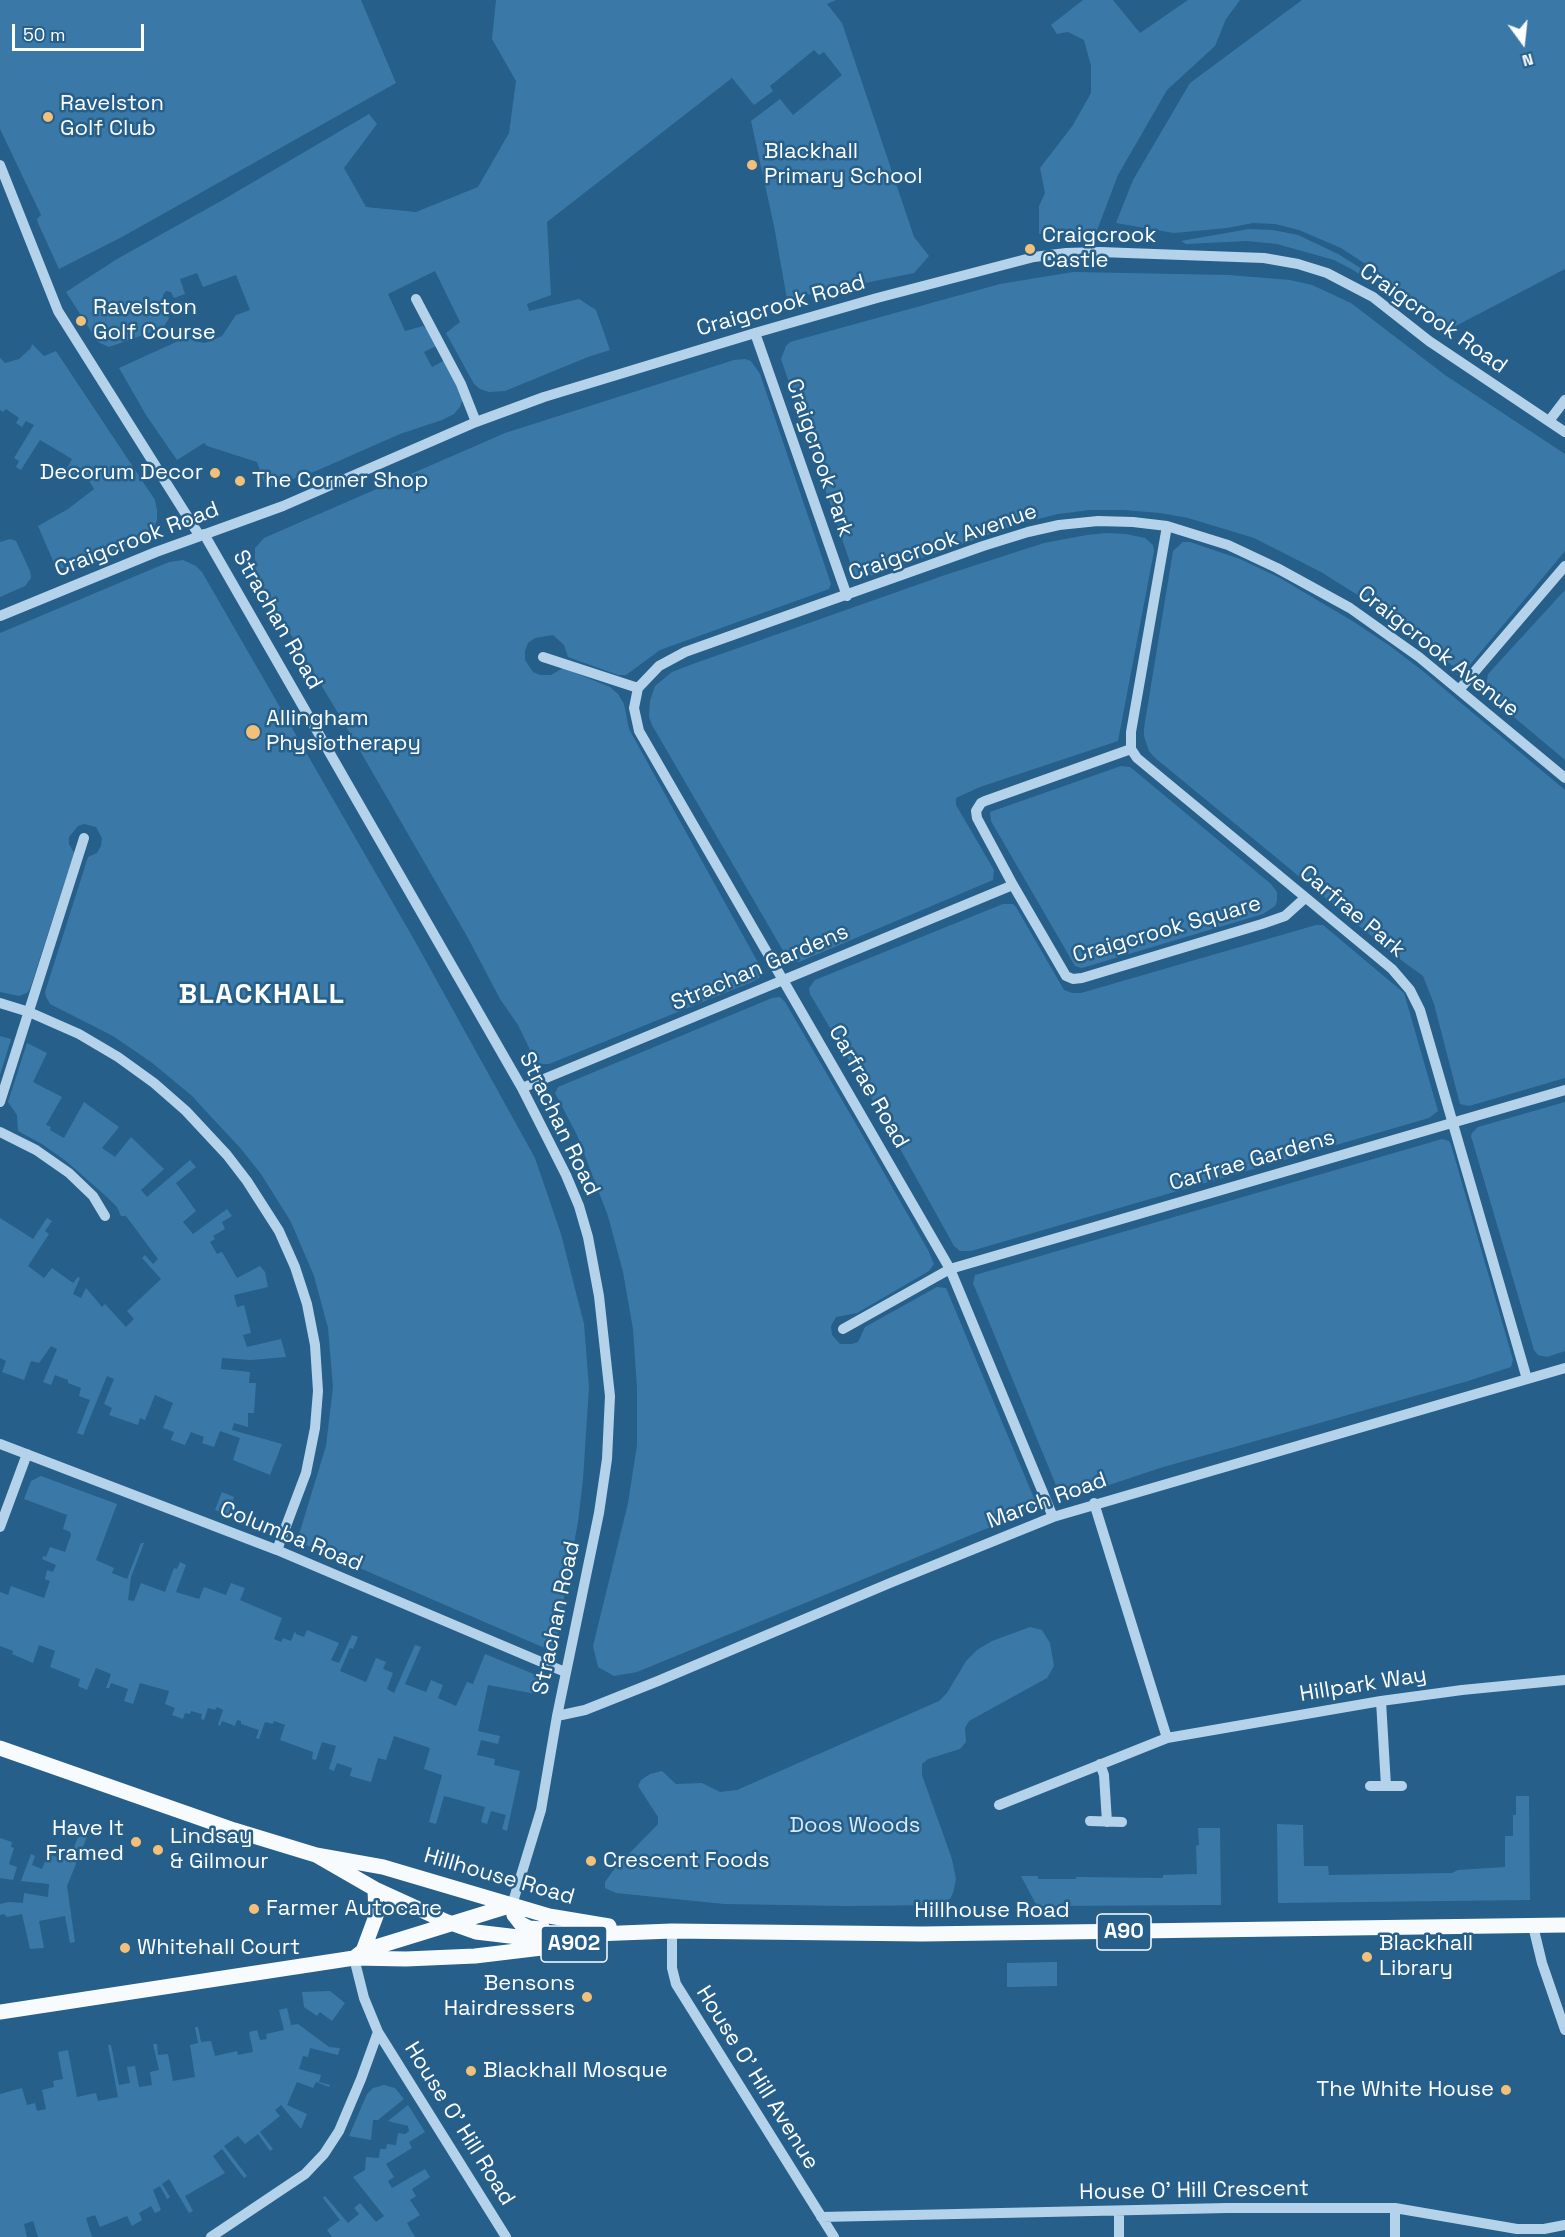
<!DOCTYPE html>
<style>
body{margin:0}
#map{position:relative;width:1565px;height:2237px;overflow:hidden;background:#265f8a;font-family:"Space Grotesk",sans-serif}
canvas{display:block}
.north{position:absolute;left:1493px;top:12px;width:60px;height:60px;-webkit-text-stroke:4px #265f8a;paint-order:stroke;rotate:165deg;font-size:16px;font-weight:700;line-height:24px;text-align:center;color:#fff}
.north::after{content:'';display:block;margin:auto;width:21px;height:27px;background:#fff;clip-path:polygon(50% 0,100% 100%,50% 72%,0 100%)}
.scale{position:absolute;left:12px;top:24px;width:132px;height:27px;box-sizing:border-box;border:3px solid #fff;border-top:0;padding-left:8px;font-size:18px;line-height:21px;white-space:nowrap;color:#fff;-webkit-text-stroke:4px #265f8a;paint-order:stroke}
</style>
<div id="map">
<canvas width="1565" height="2237"></canvas>
<div class="north">N</div>
<div class="scale">50 m</div>
</div>
<script>
const g = document.querySelector('canvas').getContext('2d');
g.lineJoin = 'round';
function fill(path, color) { g.fillStyle = color; g.fill(path, 'evenodd'); }
const poly = rows => new Path2D(rows.map(r => 'M' + r).join(''));
function stroke(path, color, width, dash) { g.strokeStyle = color; g.lineWidth = width; g.lineCap = dash ? 'butt' : 'round'; g.setLineDash(dash || []); g.stroke(path); }
function label(font, color, halo, rows, align = 'center') {
  g.font = font + ' "Space Grotesk",sans-serif'; g.lineWidth = 5; g.setLineDash([]); g.textBaseline = 'middle'; g.strokeStyle = halo; g.fillStyle = color; for (const [text, x, y, turn = 0] of rows) {
    g.save(); g.translate(x, y); g.rotate((+turn || 0) * Math.PI / 180); g.textAlign = isNaN(turn) ? turn : align; if (halo) g.strokeText(text, 0, 0); g.fillText(text, 0, 0); g.restore();
  }
}
fill(poly([
 [0,0,361,0,396,83,122,237,59,269,38,223,37,219,41,215,0,129],
 [496,0,836,0,827,4,842,23,914,237,929,256,914,273,787,299,774,226,751,121,780,99,793,115,842,75,824,52,819,55,814,50,770,86,773,91,754,105,732,78,547,222,551,295,527,304,529,311,579,299,596,310,610,350,588,357,505,391,489,392,480,389,474,384,446,333,460,322,435,271,388,294,405,331,423,326,427,329,436,346,424,352,432,367,445,360,463,399,460,407,454,414,442,420,400,434,316,471,266,488,257,462,207,446,204,443,177,460,146,415,119,368,187,337,194,341,205,343,222,336,236,315,250,310,236,275,203,287,197,273,180,279,185,294,174,298,171,292,166,291,163,295,163,302,169,318,163,328,109,347,98,342,66,292,117,259,221,201,369,114,377,124,344,168,366,207,416,212,478,187,509,133,516,81,492,39],
 [1083,0,1113,0,1140,33,1188,0,1240,0,1226,19,1215,46,1167,90,1118,175,1096,233,1051,232,1039,234,1039,206,1045,193,1040,168,1073,125,1091,93,1091,66,1084,40,1068,32,1057,34,1051,25],
 [1302,0,1565,0,1565,269,1446,331,1367,265,1341,248,1299,230,1275,224,1253,223,1227,228,1174,233,1116,223,1133,180,1190,83],
 [1249,229,1273,230,1298,235,1338,254,1362,269,1372,282,1353,270,1334,260,1277,244,1247,241,1186,244,1181,241],
 [1073,272,1229,275,1290,280,1312,285,1351,303,1445,375,1565,454,1565,551,1468,667,1462,671,1456,669,1410,628,1321,572,1254,538,1188,518,1160,513,1124,510,1090,510,1058,514,1022,523,864,578,855,577,781,359,786,346,790,342,1000,284],
 [32,344,44,356,56,351,155,500,157,510,157,520,153,530,147,538,66,568,59,568,54,563,38,526,68,509,94,489,83,471,69,480,64,474,72,459,40,440,21,470,16,467,19,461,14,458,34,425,26,421,22,427,16,423,19,418,6,409,3,412,0,410,0,358,5,363,19,359,31,348],
 [745,359,751,361,760,374,831,584,829,589,660,650,626,675,618,675,568,657,564,645,553,635,535,638,528,643,525,651,525,660,533,672,540,675,551,675,563,668,610,687,618,694,624,704,629,729,761,968,762,974,759,978,752,982,549,1064,540,1064,533,1056,518,1025,500,999,468,938,344,723,260,583,255,571,255,548,264,538,505,433,734,360],
 [1106,533,1126,534,1145,538,1153,545,1154,551,1118,741,980,787,956,798,956,805,994,870,993,880,799,962,789,961,652,725,649,717,650,701,655,686,672,672,690,665,945,575,1044,543,1087,535],
 [10,539,16,541,30,571,31,578,25,586,0,597,0,542],
 [1183,542,1190,542,1240,559,1280,578,1354,622,1390,646,1424,672,1565,790,1565,1078,1469,1106,1460,1104,1434,1004,1423,976,1397,957,1154,757,1149,751,1144,736,1144,728,1173,551],
 [183,560,196,566,202,572,416,943,535,1158,561,1234,584,1324,589,1387,583,1479,578,1522,554,1652,297,1541,326,1446,333,1387,328,1328,314,1276,291,1222,261,1174,242,1150,191,1095,151,1062,113,1036,50,1004,46,997,45,992,88,857,97,853,101,846,102,838,96,827,84,824,78,826,69,837,69,844,74,853,30,989,27,993,19,996,0,992,0,633,169,562],
 [1565,590,1565,760,1496,702,1486,688,1488,674],
 [1121,766,1130,767,1135,771,1271,884,1277,892,1277,901,1275,906,1263,914,1082,968,1075,966,991,821,990,812],
 [1003,904,1013,904,1016,907,1064,990,1072,993,1081,993,1316,925,1323,925,1404,993,1438,1111,1429,1118,971,1251,960,1251,954,1246,883,1118,810,994,809,988,815,980],
 [780,997,785,1002,856,1124,928,1250,934,1264,929,1271,857,1313,836,1317,831,1326,832,1335,840,1344,852,1344,858,1342,865,1327,937,1287,946,1288,1036,1503,1031,1510,1027,1512,637,1672,614,1676,598,1667,593,1646,628,1503,637,1445,637,1388,633,1329,623,1272,608,1216,577,1135,555,1093,558,1087,772,998],
 [0,1036,11,1039,0,1075],
 [27,1043,47,1053,33,1082,62,1097,46,1125,51,1127,50,1130,64,1138,84,1102,119,1127,102,1148,115,1157,131,1137,164,1169,141,1190,147,1197,190,1160,196,1167,176,1183,196,1211,183,1222,193,1234,227,1209,232,1216,222,1222,225,1229,213,1236,215,1239,210,1242,217,1254,222,1252,237,1278,260,1266,265,1272,268,1287,234,1295,237,1307,244,1305,251,1333,243,1335,247,1347,281,1339,286,1357,251,1360,222,1358,221,1369,250,1372,249,1383,256,1383,254,1413,248,1413,248,1427,234,1423,232,1430,282,1444,270,1475,233,1460,240,1438,220,1431,214,1447,202,1443,204,1437,191,1432,185,1445,171,1440,174,1432,163,1428,173,1403,155,1395,145,1420,140,1418,138,1425,109,1415,112,1408,104,1404,114,1379,107,1376,83,1435,77,1433,90,1400,79,1396,81,1388,68,1383,68,1380,55,1375,51,1385,43,1382,57,1349,51,1346,39,1363,31,1361,24,1380,2,1372,6,1361,0,1358,0,1218,33,1239,47,1218,52,1221,45,1231,49,1234,28,1266,44,1278,52,1268,73,1283,78,1277,80,1278,73,1294,81,1298,86,1288,102,1307,105,1304,126,1327,134,1319,127,1311,161,1279,142,1258,145,1255,153,1264,158,1259,126,1216,121,1216,117,1207,107,1197,66,1161,42,1144,18,1131,17,1115,8,1102],
 [1565,1102,1565,1351,1547,1357,1538,1355,1534,1350,1471,1136,1472,1133,1478,1127],
 [1442,1139,1449,1141,1451,1145,1513,1360,1511,1367,1468,1381,1160,1468,1070,1498,1060,1495,973,1283,975,1275],
 [41,1476,117,1504,96,1560,114,1568,112,1573,127,1579,141,1543,144,1543,131,1577,128,1600,134,1601,141,1583,165,1592,174,1568,177,1569,180,1562,186,1565,176,1592,199,1599,204,1587,226,1595,231,1583,245,1588,240,1600,282,1618,274,1639,281,1642,283,1638,291,1641,295,1631,296,1634,304,1637,307,1630,339,1643,331,1660,339,1663,352,1635,358,1637,353,1649,350,1648,340,1671,366,1682,376,1658,386,1662,383,1669,393,1673,387,1689,394,1693,415,1645,421,1647,405,1684,426,1692,431,1680,433,1681,443,1685,438,1698,456,1706,467,1682,473,1684,485,1654,536,1675,539,1681,536,1694,488,1685,478,1731,500,1736,498,1744,481,1740,477,1755,495,1759,494,1765,520,1771,507,1831,502,1829,506,1815,491,1811,487,1824,481,1822,485,1807,444,1796,436,1824,429,1822,442,1775,424,1769,430,1748,394,1736,386,1760,378,1758,371,1782,350,1776,352,1768,337,1763,334,1771,329,1769,336,1746,322,1742,316,1760,312,1759,313,1752,280,1740,285,1725,274,1721,273,1724,265,1722,259,1739,256,1738,259,1730,241,1724,241,1721,237,1720,235,1726,222,1721,220,1726,218,1725,223,1710,217,1707,215,1710,208,1708,204,1720,201,1719,202,1714,191,1711,190,1714,185,1713,183,1719,172,1715,175,1708,165,1704,169,1691,140,1683,133,1704,124,1701,128,1689,111,1683,109,1688,106,1688,111,1674,96,1668,87,1690,78,1686,80,1679,50,1667,55,1651,39,1645,33,1663,12,1654,13,1651,0,1646,0,1592,8,1595,11,1586,44,1598,50,1581,45,1579,47,1570,53,1572,56,1565,42,1559,43,1556,46,1557,50,1547,65,1552,71,1535,70,1532,63,1529,67,1515,24,1499,31,1481],
 [222,1492,234,1497,231,1507,252,1515,249,1523,215,1510],
 [1030,1627,1042,1630,1050,1643,1054,1666,1047,1678,969,1721,965,1728,966,1742,960,1749,928,1759,922,1764,922,1775,952,1859,956,1879,953,1893,950,1899,942,1905,845,1906,724,1904,616,1893,605,1888,605,1882,615,1868,658,1824,658,1817,638,1786,641,1780,650,1774,662,1771,676,1784,702,1783,720,1792,737,1790,939,1701,947,1693,966,1661,977,1650,992,1641],
 [1516,1796,1529,1796,1530,1900,1278,1903,1277,1824,1303,1825,1304,1866,1328,1866,1329,1875,1452,1873,1458,1870,1505,1867,1505,1836,1513,1836,1513,1815,1516,1815],
 [1198,1828,1220,1828,1221,1905,1037,1906,1021,1876,1038,1876,1038,1879,1076,1879,1076,1877,1163,1878,1163,1875,1197,1874,1196,1846,1199,1845],
 [79,1834,87,1837,67,1886,75,1942,70,1943,65,1916,39,1921,44,1948,30,1949,22,1914,7,1917,4,1914,0,1915,0,1904,8,1902,23,1903,24,1893,48,1897,49,1884,21,1881,31,1854,35,1856,32,1865,42,1869,48,1854,69,1861],
 [0,1838,12,1842,11,1847,14,1848,9,1864,17,1867,13,1880,0,1878],
 [1057,1962,1057,1986,1007,1987,1007,1963],
 [330,1991,345,2003,332,2021,320,2012,317,2016,304,2007,302,1992],
 [287,2008,291,2025,298,2024,329,2047,340,2048,338,2055,310,2048,308,2057,303,2056,299,2069,321,2075,319,2082,330,2085,329,2087,316,2082,313,2088,297,2082,287,2105,307,2114,301,2129,281,2105,275,2110,280,2116,260,2132,273,2149,270,2151,258,2134,245,2144,238,2136,224,2146,247,2176,244,2178,222,2149,213,2156,225,2173,185,2196,193,2211,189,2213,169,2179,162,2184,170,2197,167,2199,160,2186,153,2190,161,2210,155,2213,151,2206,139,2213,142,2220,132,2226,127,2216,100,2227,95,2215,86,2218,92,2237,38,2237,33,2221,24,2224,27,2237,0,2237,0,2094,22,2088,27,2105,35,2103,37,2111,46,2109,42,2090,54,2087,53,2081,63,2079,58,2052,68,2050,77,2097,96,2093,98,2101,118,2097,108,2045,111,2045,119,2085,130,2083,127,2067,135,2066,139,2087,152,2085,150,2072,159,2070,153,2044,157,2044,158,2055,168,2054,173,2081,195,2077,190,2045,198,2043,195,2027,198,2027,201,2042,211,2041,215,2056,237,2051,238,2055,242,2054,253,2052,249,2032,257,2030,260,2040,267,2039,266,2034,284,2030,279,2010],
 [384,2085,395,2088,404,2099,378,2120,373,2120,371,2140,349,2136,367,2094,373,2088],
 [408,2105,425,2132,409,2142,412,2148,386,2164,394,2177,388,2181,392,2188,425,2169,430,2177,412,2189,416,2196,410,2200,420,2215,407,2223,415,2237,332,2237,327,2230,340,2220,323,2198,325,2196,348,2223,359,2214,354,2208,360,2203,376,2222,384,2216,353,2177,365,2170,366,2157,379,2158,380,2149,386,2149,387,2144,396,2145,398,2133,405,2134,409,2131,408,2126,388,2121]
]), '#3a79a7');
stroke(poly([
 [0,165,58,311,199,535],
 [416,299,461,384,476,422],
 [755,333,847,596],
 [1549,421,1565,400],
 [1167,526,1131,732,1131,749,1137,758,1392,969,1410,990,1420,1010,1527,1379],
 [204,534,522,1088,566,1175,579,1206,588,1237,599,1296,610,1396,607,1459,599,1513,557,1716,541,1810,512,1905],
 [0,616,156,552,283,506,476,422,544,397,755,333,877,298,1034,257,1066,253,1100,252,1264,258,1298,264,1327,273,1373,297,1429,341,1565,432],
 [543,657,638,688],
 [1459,690,1565,566],
 [1131,749,985,801,981,803,976,811,977,818,1013,885,1066,976,1073,979,1082,978,1262,924,1285,916,1305,898],
 [0,1003,29,1012,79,1034,118,1057,154,1083,186,1111,227,1155,247,1181,279,1231,295,1267,307,1304,315,1345,318,1391,315,1428,306,1473,277,1550],
 [522,1088,1013,885],
 [0,1102,84,838],
 [0,1132,36,1150,69,1173,93,1196,105,1216],
 [843,1329,950,1269,1565,1090],
 [0,1444,277,1550,565,1672],
 [1094,1503,1167,1738],
 [1053,1517,950,1269,639,731,634,708,638,688,659,666,685,652,983,546,1028,532,1059,525,1098,521,1133,522,1167,526,1228,545,1277,568,1350,608,1419,657,1565,778],
 [0,1527,27,1454],
 [1381,1701,1386,1786],
 [557,1716,585,1710,658,1681,890,1583,1053,1517,1565,1368],
 [1100,1764,1104,1775,1107,1822],
 [1370,1786,1402,1786],
 [999,1805,1167,1738,1381,1701,1462,1690,1565,1680],
 [1090,1821,1122,1822],
 [1533,1926,1542,1963,1565,2030],
 [672,1931,672,1968,676,1984,834,2237],
 [378,2032,506,2237],
 [1395,2208,1395,2237],
 [1119,2212,1119,2237],
 [821,2217,1227,2208,1395,2208,1517,2229,1544,2229,1565,2225],
 [211,2237,305,2174,324,2154,339,2131,361,2079,378,2032,364,1998,354,1958]
]), '#b4d3ea', 10);
stroke(poly([
 [0,1748,234,1830,316,1855,383,1867,549,1916,609,1926],
 [316,1855,375,1889,445,1921,476,1932,518,1937,672,1931,922,1934,1565,1925],
 [512,1905,514,1915,521,1924,529,1928,543,1929],
 [363,1951,376,1916,375,1889],
 [354,1958,406,1959,475,1956,575,1944],
 [0,2012,354,1958,363,1951,512,1905]
]), '#f7fbfe', 15);
for (const [x, y, r, color] of [
 [48,117,6,"#f3c079"],
 [752,165,6,"#f3c079"],
 [1030,249,6,"#f3c079"],
 [81,321,6,"#f3c079"],
 [215,473,6,"#f3c079"],
 [240,481,6,"#f3c079"],
 [253,732,8,"#f3c079"],
 [136,1842,6,"#f3c079"],
 [158,1850,6,"#f3c079"],
 [591,1861,6,"#f3c079"],
 [254,1909,6,"#f3c079"],
 [125,1948,6,"#f3c079"],
 [1367,1957,6,"#f3c079"],
 [587,1997,6,"#f3c079"],
 [471,2071,6,"#f3c079"],
 [1506,2090,6,"#f3c079"]
]) { const dot = new Path2D(); dot.arc(x, y, r, 0, 2 * Math.PI); g.fillStyle = color; g.fill(dot); stroke(dot, '#265f8a', 2); }
for (const [x, y, w] of [
 [1124,1932,54],
 [574,1944,66]
]) { const box = new Path2D(); box.roundRect(x - w / 2, y - 18, w, 36, 4.5); g.fillStyle = '#265f8a'; g.fill(box); stroke(box, '#fff', 1.5); }
label('bold 21px', '#fff', null, [
 ["A90",1124,1932],
 ["A902",574,1944]
]);
label('22px', '#fff', '#265f8a', [
 ["Ravelston",60,104],
 ["Golf Club",60,129],
 ["Blackhall",764,152],
 ["Primary School",764,177],
 ["Craigcrook",1042,236],
 ["Castle",1042,261],
 ["Ravelston",93,308],
 ["Golf Course",93,333],
 ["Decorum Decor",203,473,"right"],
 ["The Corner Shop",252,481],
 ["Allingham",266,719],
 ["Physiotherapy",266,744],
 ["Have It",124,1829,"right"],
 ["Framed",124,1854,"right"],
 ["Lindsay",170,1837],
 ["& Gilmour",170,1862],
 ["Crescent Foods",603,1861],
 ["Farmer Autocare",266,1909],
 ["Blackhall",1379,1944],
 ["Library",1379,1969],
 ["Whitehall Court",137,1948],
 ["Bensons",575,1984,"right"],
 ["Hairdressers",575,2009,"right"],
 ["Blackhall Mosque",483,2071],
 ["The White House",1494,2090,"right"]
], 'left');
label('22px', '#fff', '#265f8a', [
 ["Craigcrook Road",781,306,-16],
 ["Craigcrook Road",1433,319,35],
 ["Craigcrook Park",819,458,71],
 ["Craigcrook Road",137,540,-21],
 ["Craigcrook Avenue",943,543,-19],
 ["Strachan Road",277,620,60],
 ["Craigcrook Avenue",1438,652,38],
 ["Carfrae Park",1352,912,40],
 ["Craigcrook Square",1167,930,-16],
 ["Strachan Gardens",760,968,-23],
 ["Carfrae Road",868,1087,60],
 ["Strachan Road",559,1124,64],
 ["Carfrae Gardens",1252,1161,-16],
 ["March Road",1047,1501,-20],
 ["Columba Road",291,1537,22],
 ["Strachan Road",557,1618,-78],
 ["Hillpark Way",1363,1685,-9],
 ["Hillhouse Road",499,1877,16],
 ["Hillhouse Road",992,1911],
 ["House O' Hill Avenue",757,2078,58],
 ["House O' Hill Road",459,2124,58],
 ["House O' Hill Crescent",1194,2191,-1]
]);
label('22px', '#d8eaf7', '#265f8a', [
 ["Doos Woods",855,1826]
]);
g.letterSpacing = '1.5px';
label('bold 28px', '#fff', '#265f8a', [
 ["BLACKHALL",262,995]
]);
g.letterSpacing = '0px';
</script>
